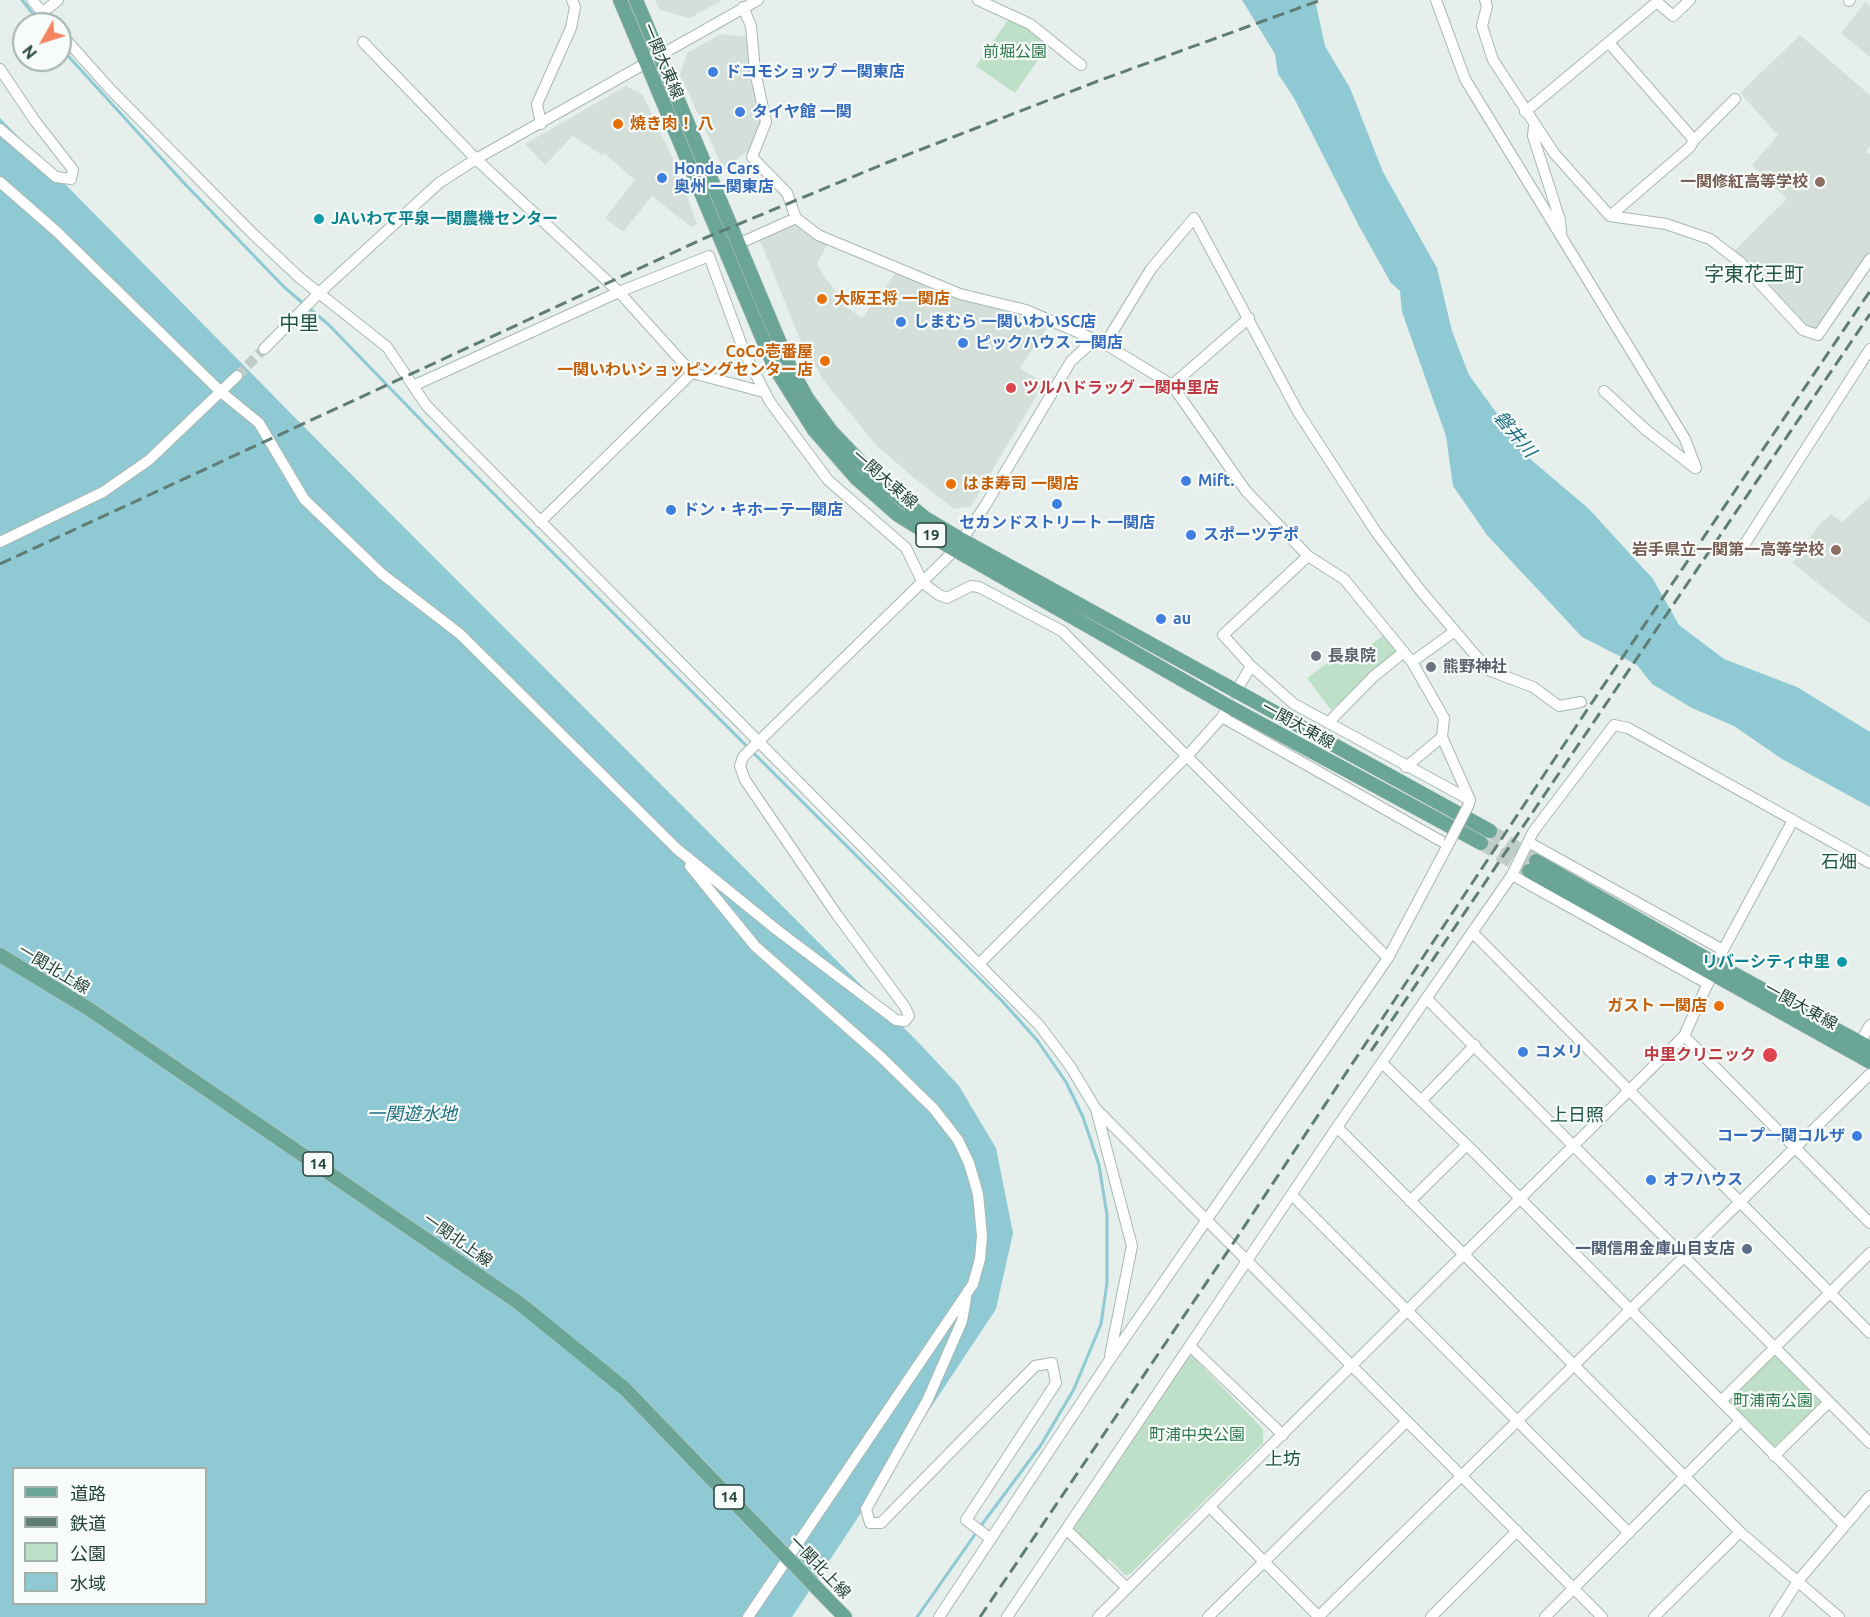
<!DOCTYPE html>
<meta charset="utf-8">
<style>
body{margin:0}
#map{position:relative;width:1870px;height:1617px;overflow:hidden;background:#e6efeb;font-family:Ubuntu,"Noto Sans JP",sans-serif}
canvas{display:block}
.legend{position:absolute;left:12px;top:1467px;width:195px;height:138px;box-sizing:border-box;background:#f7fbf9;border:2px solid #a3b1ad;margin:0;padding:8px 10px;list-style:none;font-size:18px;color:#24423a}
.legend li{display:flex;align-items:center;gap:12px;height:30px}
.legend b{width:30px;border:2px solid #a3b1ad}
.north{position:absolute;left:12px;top:12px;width:60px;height:60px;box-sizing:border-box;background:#f7fbf9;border:2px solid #a3b1ad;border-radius:50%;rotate:231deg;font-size:16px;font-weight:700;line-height:24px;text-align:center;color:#24423a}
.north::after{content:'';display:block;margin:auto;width:21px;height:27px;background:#f4845f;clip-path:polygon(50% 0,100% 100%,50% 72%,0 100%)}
</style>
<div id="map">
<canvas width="1870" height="1617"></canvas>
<ul class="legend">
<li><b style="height:8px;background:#6aa596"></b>道路</li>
<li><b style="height:8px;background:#5f7d75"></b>鉄道</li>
<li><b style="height:16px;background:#bfe0c8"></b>公園</li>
<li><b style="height:16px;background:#8ec9d4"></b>水域</li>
</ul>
<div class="north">N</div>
</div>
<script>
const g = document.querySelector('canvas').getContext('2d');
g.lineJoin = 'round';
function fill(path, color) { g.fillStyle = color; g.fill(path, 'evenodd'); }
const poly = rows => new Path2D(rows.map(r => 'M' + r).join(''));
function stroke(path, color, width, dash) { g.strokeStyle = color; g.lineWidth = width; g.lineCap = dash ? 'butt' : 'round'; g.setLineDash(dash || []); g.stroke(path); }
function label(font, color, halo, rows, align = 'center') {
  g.font = font + ' Ubuntu,"Noto Sans JP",sans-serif'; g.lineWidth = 4.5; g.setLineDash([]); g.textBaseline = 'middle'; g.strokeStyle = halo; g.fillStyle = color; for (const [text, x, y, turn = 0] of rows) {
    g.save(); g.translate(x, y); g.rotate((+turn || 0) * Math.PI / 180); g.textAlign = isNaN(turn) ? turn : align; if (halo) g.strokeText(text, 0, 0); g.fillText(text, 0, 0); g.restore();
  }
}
fill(poly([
 [655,0,722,0,690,18,660,10],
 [1866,1,1870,6,1870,57,1841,33],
 [721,34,747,37,762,123,749,149,724,170,680,75,687,53],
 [1800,35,1870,95,1870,146,1866,152,1870,155,1870,256,1817,330,1804,329,1732,253,1787,199,1752,165,1778,135,1740,93],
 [626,86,643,95,674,161,697,224,691,227,652,196,623,232,605,218,635,180,604,153,602,155,573,136,545,165,525,144],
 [796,224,828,243,817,264,824,276,848,308,862,318,897,271,1018,312,1048,326,1020,368,1044,383,971,506,954,509,913,477,876,445,824,381,799,337,760,240],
 [1870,497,1870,624,1792,563,1819,525,1831,514,1842,522]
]), '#d4dfda');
fill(poly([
 [1015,10,1054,37,1015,93,976,66],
 [1384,635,1397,653,1331,710,1307,678,1340,654,1347,662],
 [1190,1354,1263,1429,1263,1443,1130,1574,1125,1575,1109,1559,1106,1561,1073,1528],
 [1775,1354,1819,1399,1820,1403,1775,1446,1770,1447,1728,1404,1727,1397]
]), '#bfe0c8');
fill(poly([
 [1242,0,1315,0,1325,46,1350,88,1383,172,1437,268,1452,331,1469,375,1529,458,1589,509,1653,579,1679,625,1724,659,1797,687,1870,732,1870,807,1782,759,1734,726,1692,708,1652,684,1637,665,1582,637,1487,535,1453,486,1446,436,1402,312,1400,291,1391,283,1359,226,1294,98,1278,74,1275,54],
 [0,118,322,445,920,1044,959,1086,996,1148,1013,1233,996,1309,792,1617,0,1617],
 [14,1468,206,1468,206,1604,14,1604]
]), '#8ec9d4');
stroke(poly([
 [22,0,41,24],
 [60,47,183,182,284,287,304,304],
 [309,308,329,325,447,447,1003,1002,1037,1040,1066,1082,1083,1117,1099,1165,1107,1215,1107,1283,1101,1324,1074,1389,1041,1445,980,1527],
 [917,1617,976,1533]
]), '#8ec9d4', 3);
stroke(poly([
 [237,376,264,349]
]), '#bfccc8', 10, [10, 5]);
stroke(poly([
 [1490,831,1536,861],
 [1481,843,1527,870]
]), '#bfccc8', 14, [14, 7]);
const minor = poly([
 [32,0,52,24],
 [978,0,1030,24,1081,65],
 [1436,0,1465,79,1685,439,1696,468],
 [1485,0,1487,6,1482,26,1493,60,1554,153,1610,216,1666,224,1710,239,1740,262,1803,330,1818,335,1870,259],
 [1849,1,1850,0],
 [743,7,751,26,755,71,766,122,752,157,787,193,796,218,818,235,960,294,1026,310,1105,344,1172,385,1246,491,1308,556,1344,579,1412,662,1444,718,1442,737,1470,800,1468,806],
 [42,13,58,0],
 [60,33,111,90,252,233,300,278,387,347,426,405,465,445,1039,1025,1070,1066,1096,1109,1602,1617],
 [363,42,476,159,619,292,692,373,764,392],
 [1610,44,1694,140,1690,147,1610,216],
 [0,69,35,121,67,162,73,170,71,179,56,177,0,129],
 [1525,112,1657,2,1673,16,1690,0],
 [541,124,537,104,571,28,575,7,572,0],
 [1534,126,1533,136,1560,220,1561,232],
 [1694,140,1735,99],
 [0,182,56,231,221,392,259,423,304,499,382,574,460,634,677,849,777,930,896,1020,905,1021,909,1016,905,1007,837,915,745,780,740,766,743,757,757,743,955,550,985,506,1071,361,1093,341],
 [738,244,796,218],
 [1105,344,1151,269,1194,218,1298,412,1376,532,1420,590,1488,670,1533,687,1559,706,1581,702],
 [264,349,319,293,439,183,476,159,758,0],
 [1172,385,1249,318],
 [413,386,619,292,709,256,745,354,770,402,828,480,906,548,923,583,939,595,947,598,971,586,979,587,1062,631,1388,958],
 [1604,391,1646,430,1695,468],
 [540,522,692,373],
 [0,542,103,492,149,460,237,376],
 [1746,542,1870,349],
 [1308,556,1223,635,1251,666,1294,704,1470,800],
 [1412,662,1455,631],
 [1235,693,1251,666],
 [1222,717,1448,845],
 [1328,723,1373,677,1404,652],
 [1406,767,1442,737],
 [1530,843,1723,950],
 [690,866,755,946,881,1057,934,1109,958,1140,969,1163,978,1194,982,1236,980,1259,973,1284,748,1617],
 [1512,875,1708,984],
 [1472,932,1870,1333],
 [980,963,1188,755,1222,717,1228,706],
 [1427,999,1870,1443],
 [1684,1036,1870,1223],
 [1860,1043,1870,1025],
 [1383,1064,1467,1145,1845,1526],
 [1421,1101,1475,1045],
 [1096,1109,1132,1246,1110,1356],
 [1337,1127,1740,1532,1839,1617],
 [1293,1196,1629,1533],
 [1410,1201,1467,1145],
 [966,1298,962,1321,927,1401,866,1509,870,1523,881,1523,1035,1366,1052,1363,1056,1383,966,1520,991,1539],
 [1190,1346,1283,1435],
 [1721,1401,1870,1253],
 [1774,1456,1829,1402],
 [1209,1506,1319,1617],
 [1067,1530,1127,1588],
 [939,1617,1109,1361,1388,958,1449,843],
 [1007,1617,1337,1127,1512,875,1533,832,1614,725,1628,728,1870,863],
 [1098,1617,1684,1036,1723,950,1792,822],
 [1208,1617,1407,1421],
 [1318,1617,1870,1074],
 [1431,1617,1517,1531],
 [1545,1617,1740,1421],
 [1654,1617,1740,1532],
 [1775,1617,1798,1581,1870,1496]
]);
const major = poly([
 [620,0,774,366,814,430,856,478,898,515,955,550,1228,706,1481,843],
 [636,0,790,367,807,398,831,431,874,476,925,518,962,540,1490,831],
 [1536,861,1716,964,1870,1048],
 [1529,871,1870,1062],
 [0,955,89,1009,519,1303,625,1389],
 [833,1605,845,1617]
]);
stroke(minor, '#a8b8b2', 12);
stroke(major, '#c2cac8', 15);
stroke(minor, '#fff', 10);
stroke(major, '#6aa596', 14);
stroke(poly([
 [0,564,705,238,886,163,1098,81,1321,0],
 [1371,1051,1870,314],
 [980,1617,1232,1245,1589,707,1870,291]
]), '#5f7d75', 3, [12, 6]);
const minorBridge = poly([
 [1449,843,1468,806]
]);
const majorBridge = poly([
 [625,1389,833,1605]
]);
stroke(minorBridge, '#a8b8b2', 12, []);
stroke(majorBridge, '#c2cac8', 15, []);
stroke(minorBridge, '#fff', 10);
stroke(majorBridge, '#6aa596', 14);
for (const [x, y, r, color] of [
 [713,72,6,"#3f7fe0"],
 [740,112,6,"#3f7fe0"],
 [618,124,6,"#e8710a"],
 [662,178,6,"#3f7fe0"],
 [1820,182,6,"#8d6e63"],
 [319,219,6,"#0f9aa8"],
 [822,299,6,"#e8710a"],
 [901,322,6,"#3f7fe0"],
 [963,343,6,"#3f7fe0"],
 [825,361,6,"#e8710a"],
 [1011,388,6,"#e0444e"],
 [1186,481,6,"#3f7fe0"],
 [951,484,6,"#e8710a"],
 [1057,504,6,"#3f7fe0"],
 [671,510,6,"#3f7fe0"],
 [1191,535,6,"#3f7fe0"],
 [1836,550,6,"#8d6e63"],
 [1161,619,6,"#3f7fe0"],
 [1316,656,6,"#6b7280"],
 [1431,667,6,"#6b7280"],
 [1842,962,6,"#0f9aa8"],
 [1719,1006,6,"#e8710a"],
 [1523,1052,6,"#3f7fe0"],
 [1770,1055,8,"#e0444e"],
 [1857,1136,6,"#3f7fe0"],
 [1651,1180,6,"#3f7fe0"],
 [1747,1249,6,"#5c6f8a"]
]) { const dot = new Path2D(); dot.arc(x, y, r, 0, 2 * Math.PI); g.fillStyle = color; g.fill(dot); stroke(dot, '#f7fbf9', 2); }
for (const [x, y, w] of [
 [931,535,30],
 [318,1164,30],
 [729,1497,30]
]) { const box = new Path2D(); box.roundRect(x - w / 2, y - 12, w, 24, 4.5); g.fillStyle = '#f7fbf9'; g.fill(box); stroke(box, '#24423a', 1.5); }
label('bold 15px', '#24423a', null, [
 ["19",931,535],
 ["14",318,1164],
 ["14",729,1497]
]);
label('16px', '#2d7a4b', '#f7fbf9', [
 ["前堀公園",1015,52],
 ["町浦南公園",1773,1401],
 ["町浦中央公園",1197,1435]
]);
label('16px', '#24423a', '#f7fbf9', [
 ["一関大東線",663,61,67],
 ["一関大東線",885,479,41],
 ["一関大東線",1298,725,29],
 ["一関北上線",54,969,31],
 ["一関大東線",1801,1006,29],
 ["一関北上線",458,1240,35],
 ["一関北上線",820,1567,46]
]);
label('bold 16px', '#366cbe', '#f7fbf9', [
 ["ドコモショップ 一関東店",725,72],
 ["タイヤ館 一関",752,112],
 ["Honda Cars",674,169],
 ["奥州 一関東店",674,187],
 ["しまむら 一関いわいSC店",913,322],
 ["ピックハウス 一関店",975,343],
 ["Mift.",1198,481],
 ["ドン・キホーテ一関店",683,510],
 ["セカンドストリート 一関店",1057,523,"center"],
 ["スポーツデポ",1203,535],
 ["au",1173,619],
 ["コメリ",1535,1052],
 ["コープ一関コルザ",1845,1136,"right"],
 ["オフハウス",1663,1180]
], 'left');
label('bold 16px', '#c56008', '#f7fbf9', [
 ["焼き肉！ 八",630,124],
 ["大阪王将 一関店",834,299],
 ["CoCo壱番屋",813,352,"right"],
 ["一関いわいショッピングセンター店",813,370,"right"],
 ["はま寿司 一関店",963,484],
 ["ガスト 一関店",1707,1006,"right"]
], 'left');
label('bold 16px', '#785e54', '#f7fbf9', [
 ["一関修紅高等学校",1808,182],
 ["岩手県立一関第一高等学校",1824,550]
], 'right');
label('bold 16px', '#0d838f', '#f7fbf9', [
 ["JAいわて平泉一関農機センター",331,219],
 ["リバーシティ中里",1830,962,"right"]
], 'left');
label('bold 16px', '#be3a42', '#f7fbf9', [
 ["ツルハドラッグ 一関中里店",1023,388],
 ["中里クリニック",1756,1055,"right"]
], 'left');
label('bold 16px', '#5b616d', '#f7fbf9', [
 ["長泉院",1328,656],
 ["熊野神社",1443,667]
], 'left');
label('bold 16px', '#4e5e75', '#f7fbf9', [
 ["一関信用金庫山目支店",1735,1249]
], 'right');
label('italic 18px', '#1c6f80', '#f7fbf9', [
 ["磐井川",1515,434,50],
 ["一関遊水地",412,1114]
]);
label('18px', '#1f5548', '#f7fbf9', [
 ["石畑",1839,862],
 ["上日照",1577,1115],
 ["上坊",1283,1459]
]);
label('20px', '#1f5548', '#f7fbf9', [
 ["字東花王町",1754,274],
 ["中里",299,323]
]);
</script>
